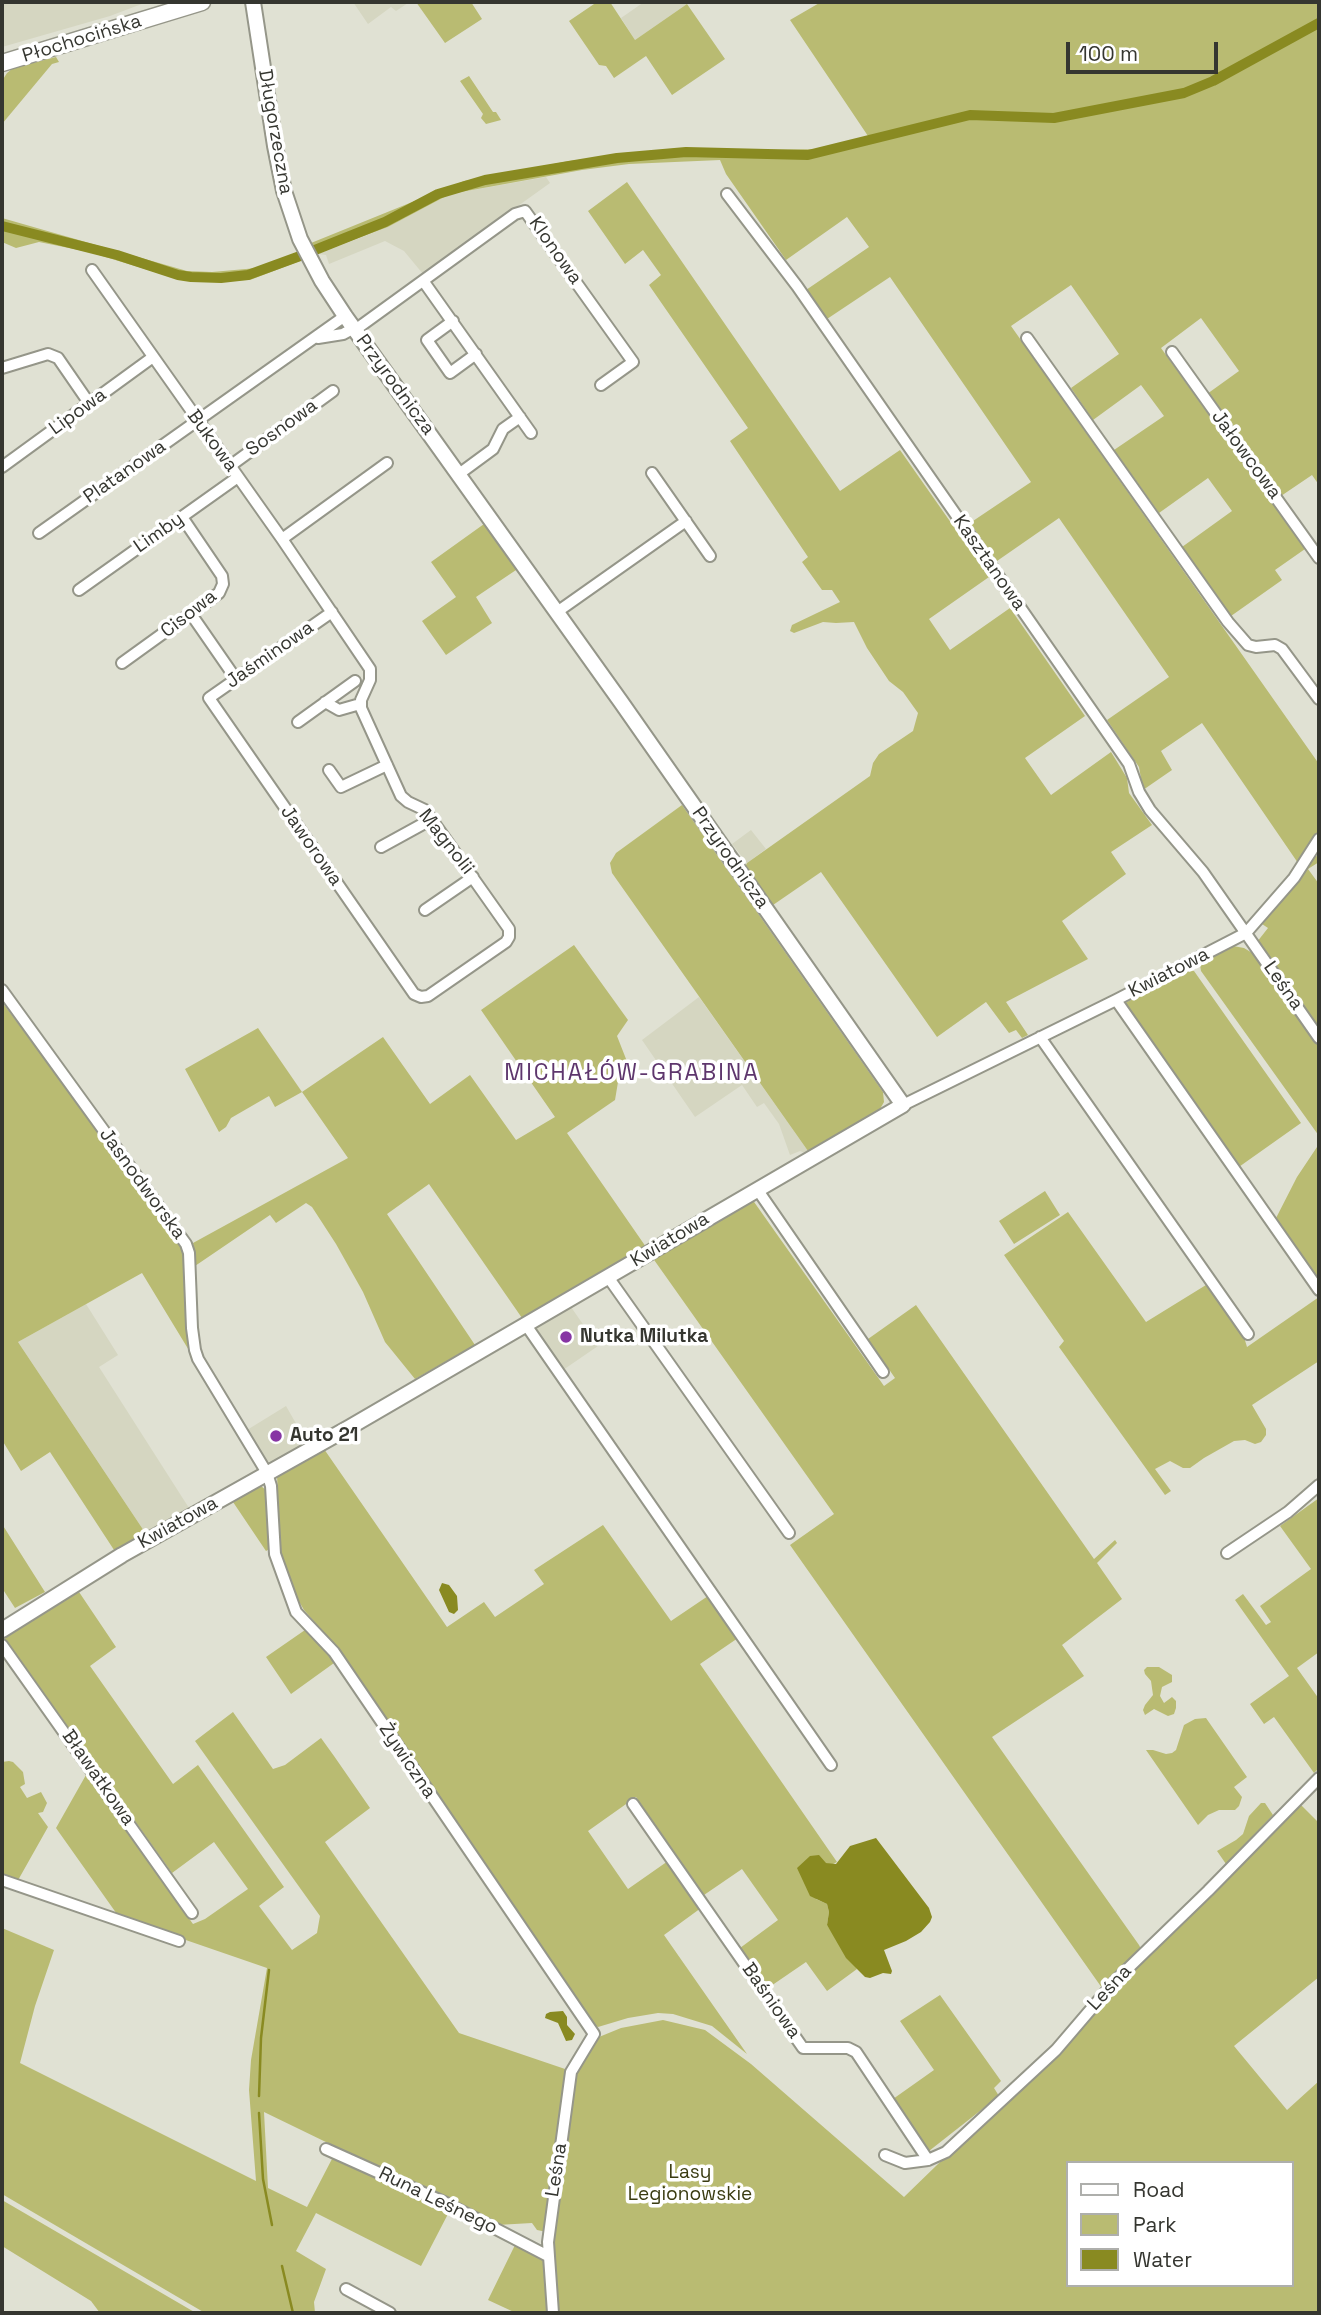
<!DOCTYPE html>
<meta charset="utf-8">
<style>
body{margin:0}
#map{position:relative;width:1321px;height:2315px;overflow:hidden;background:#e0e1d3;font-family:"Space Grotesk",sans-serif}
canvas{display:block}
.frame{position:absolute;inset:0;border:4px solid #353630;pointer-events:none}
.legend{position:absolute;left:1066px;top:2161px;width:228px;height:126px;box-sizing:border-box;background:#fff;border:2px solid #aeafac;margin:0;padding:9px 12px;list-style:none;font-size:21px;color:#353630}
.legend li{display:flex;align-items:center;gap:14px;height:35px}
.legend b{width:35px;border:2px solid #aeafac}
.scale{position:absolute;left:1066px;top:42px;width:152px;height:32px;box-sizing:border-box;border:4px solid #353630;border-top:0;padding-left:9px;font-size:21px;line-height:24px;white-space:nowrap;color:#353630;-webkit-text-stroke:5px #fff;paint-order:stroke}
</style>
<div id="map">
<canvas width="1321" height="2315"></canvas>
<div class="frame"></div>
<ul class="legend">
<li><b style="height:9px;background:#fff"></b>Road</li>
<li><b style="height:19px;background:#b9bb72"></b>Park</li>
<li><b style="height:19px;background:#898a21"></b>Water</li>
</ul>
<div class="scale">100 m</div>
</div>
<script>
const g = document.querySelector('canvas').getContext('2d');
g.lineJoin = 'round';
function fill(path, color) { g.fillStyle = color; g.fill(path, 'evenodd'); }
const poly = rows => new Path2D(rows.map(r => 'M' + r).join(''));
function stroke(path, color, width, dash) { g.strokeStyle = color; g.lineWidth = width; g.lineCap = dash ? 'butt' : 'round'; g.setLineDash(dash || []); g.stroke(path); }
function label(font, color, halo, rows, align = 'center') {
  g.font = font + ' "Space Grotesk",sans-serif'; g.lineWidth = 7; g.setLineDash([]); g.textBaseline = 'middle'; g.strokeStyle = halo; g.fillStyle = color; for (const [text, x, y, turn = 0] of rows) {
    g.save(); g.translate(x, y); g.rotate((+turn || 0) * Math.PI / 180); g.textAlign = isNaN(turn) ? turn : align; if (halo) g.strokeText(text, 0, 0); g.fillText(text, 0, 0); g.restore();
  }
}
fill(poly([
 [3,2,147,2,110,16,2,47],
 [353,2,407,2,408,3,396,11,391,7,368,24],
 [644,2,686,2,687,4,635,40,621,18],
 [546,177,550,183,423,274,404,251,385,241,329,264,326,255,318,254,388,227,450,194],
 [751,830,766,849,747,863,732,844],
 [699,997,808,1151,805,1153,800,1151,790,1155,779,1124,764,1103,757,1107,742,1085,695,1117,642,1040],
 [86,1304,118,1355,99,1367,189,1508,146,1534,18,1342],
 [571,1307,598,1346,563,1370,534,1329],
 [286,1406,302,1434,310,1430,315,1438,271,1462,265,1461,247,1430]
]), '#d5d6c1');
fill(poly([
 [416,2,471,2,482,19,445,43],
 [597,2,610,2,635,40,687,4,725,59,672,95,646,56,614,78,606,66,599,65,569,21],
 [821,2,1319,2,1319,485,1312,475,1281,496,1271,479,1268,478,1207,394,1239,371,1201,318,1161,348,1305,549,1275,570,1282,580,1231,616,1182,547,1232,511,1208,478,1159,513,1114,450,1164,416,1141,385,1093,420,1071,388,1119,354,1071,285,1011,326,1319,764,1319,830,1298,863,1202,723,1161,751,1172,770,1143,790,1139,767,1107,720,1169,677,1059,518,997,561,970,523,1031,482,890,277,827,319,806,290,869,247,847,217,786,260,726,174,720,160,629,164,582,170,450,194,388,227,315,254,311,243,464,181,569,161,646,152,818,149,868,136,790,20],
 [56,57,59,62,52,64,2,124,2,81,7,73,13,68],
 [469,76,493,112,496,112,501,120,486,124,481,118,483,114,460,81],
 [627,182,840,491,900,450,989,577,929,619,950,650,1010,608,1085,716,1025,758,1051,795,1111,752,1127,778,1129,793,1152,825,1111,852,1126,874,1062,921,1088,959,1006,1002,1028,1035,1022,1038,1016,1030,1009,1033,986,1002,937,1037,821,872,773,905,770,905,744,869,747,863,870,776,873,763,879,754,913,731,918,713,903,692,889,681,867,648,854,622,836,623,823,622,794,633,790,631,792,625,840,602,832,590,822,590,802,562,808,557,730,441,748,428,649,285,661,275,643,250,625,264,588,211],
 [2,218,187,271,212,272,257,268,298,252,300,261,250,280,198,281,181,280,89,252,39,242,16,248,2,242],
 [484,524,491,528,519,568,476,597,492,623,446,655,422,621,456,597,431,562],
 [682,805,883,1092,884,1102,880,1109,808,1151,612,873,610,863,616,853],
 [1313,855,1319,857,1319,862,1308,869,1319,884,1319,1031,1257,942,1268,928,1262,924],
 [574,945,628,1020,617,1036,628,1064,618,1082,615,1100,567,1133,646,1247,522,1318,429,1184,387,1214,475,1345,415,1379,385,1342,363,1292,336,1244,312,1207,306,1203,276,1223,270,1215,195,1266,193,1243,348,1158,302,1092,275,1107,269,1096,231,1118,226,1127,219,1132,185,1069,258,1028,302,1092,383,1037,430,1104,470,1075,516,1140,555,1117,481,1010],
 [1233,946,1244,948,1254,954,1319,1045,1319,1136,1201,971,1200,965,1202,960],
 [1191,970,1194,971,1301,1123,1236,1169,1123,1004],
 [2,1002,185,1247,190,1352,142,1273,18,1342,146,1534,116,1553,50,1452,21,1471,2,1440],
 [1319,1144,1319,1287,1274,1222,1297,1177],
 [1045,1191,1060,1215,1014,1244,999,1221],
 [752,1199,884,1386,895,1378,868,1339,916,1305,1094,1559,1115,1540,1117,1543,1097,1563,1122,1599,1062,1645,1084,1676,992,1737,1139,1945,1141,1949,1102,1988,790,1545,834,1514,652,1257],
 [1068,1212,1146,1322,1206,1285,1244,1337,1247,1347,1319,1297,1319,1361,1252,1405,1266,1429,1266,1435,1261,1442,1255,1444,1245,1440,1234,1441,1204,1458,1190,1468,1183,1468,1170,1461,1155,1469,1171,1491,1165,1495,1059,1347,1064,1341,1004,1255],
 [324,1449,447,1627,484,1602,495,1617,544,1584,534,1570,603,1525,671,1621,708,1596,738,1638,700,1664,837,1862,831,1865,826,1863,816,1899,827,1904,829,1912,827,1925,857,1969,827,1991,806,1962,768,1988,740,1948,778,1920,742,1869,704,1895,636,1797,588,1831,628,1889,668,1861,701,1908,664,1935,747,2054,712,2026,673,2014,658,2013,628,2018,598,2027,590,2023,332,1642,304,1610,294,1593,280,1550,277,1475],
 [261,1486,267,1491,271,1548,266,1551,233,1502],
 [1319,1498,1319,1652,1297,1668,1319,1699,1319,1768,1314,1773,1274,1717,1264,1724,1250,1704,1289,1676,1235,1600,1243,1594,1266,1625,1271,1622,1260,1606,1311,1569,1280,1526],
 [2,1524,45,1592,15,1608,2,1588],
 [79,1592,116,1647,90,1666,173,1784,198,1765,284,1887,259,1906,292,1950,317,1933,320,1916,195,1741,233,1712,273,1769,285,1765,321,1738,334,1756,370,1808,325,1842,459,2033,568,2070,547,2232,537,2230,532,2223,497,2225,264,2112,268,2188,307,2207,333,2157,449,2212,421,2266,316,2213,296,2251,326,2269,314,2302,315,2313,205,2313,2,2194,2,1928,54,1950,35,2006,20,2063,256,2181,249,2090,251,2060,267,1968,119,1917,56,1828,86,1775,193,1924,205,1919,248,1889,214,1842,172,1873,4,1637],
 [305,1630,323,1646,334,1663,291,1694,266,1657],
 [1147,1667,1159,1667,1172,1675,1172,1682,1162,1687,1160,1696,1164,1703,1172,1697,1176,1701,1176,1708,1174,1714,1168,1716,1154,1709,1145,1715,1143,1710,1145,1705,1153,1695,1151,1681,1145,1674,1144,1670],
 [1206,1718,1247,1777,1234,1787,1242,1797,1239,1806,1235,1810,1219,1810,1208,1815,1198,1825,1146,1750,1153,1750,1166,1754,1172,1753,1176,1750,1184,1725,1195,1719],
 [9,1761,13,1762,23,1772,25,1784,20,1787,27,1798,41,1792,47,1803,43,1812,38,1813,48,1827,17,1882,2,1876,2,1762],
 [1261,1803,1265,1803,1273,1815,1226,1864,1217,1851,1236,1840,1243,1834,1249,1816],
 [1300,1804,1319,1823,1319,1977,1234,2046,1287,2110,1319,2081,1319,2313,556,2313,550,2248,575,2073,599,2037,621,2028,663,2020,705,2030,751,2064,904,2197,1004,2100,1074,2038,1106,1997],
 [1067,2163,1291,2163,1291,2285,1067,2285],
 [940,1995,1001,2081,994,2088,999,2096,929,2151,893,2099,934,2070,900,2021],
 [2,2200,196,2313,100,2313,91,2301,2,2246],
 [516,2243,546,2258,549,2313,516,2313,488,2300]
]), '#b9bb72');
fill(poly([
 [442,1583,449,1585,457,1596,458,1610,454,1614,449,1612,439,1590],
 [876,1838,929,1908,932,1917,930,1922,921,1932,906,1941,884,1950,892,1971,891,1974,883,1973,870,1978,865,1977,846,1958,827,1925,829,1912,827,1904,810,1896,797,1868,810,1856,819,1855,826,1863,836,1864,850,1846],
 [563,2011,567,2017,567,2025,575,2034,572,2040,566,2041,558,2023,545,2018,546,2014,550,2012]
]), '#898a21');
stroke(poly([
 [259,2096,261,2038,269,1970],
 [259,2113,263,2179,272,2225],
 [282,2266,293,2313]
]), '#898a21', 2.5);
stroke(poly([
 [2,226,117,255,178,275,191,277,221,278,248,275,300,256],
 [315,250,385,222,438,194,485,180,617,158,686,152,808,155,970,115,1054,118,1184,93,1213,81,1319,23]
]), '#898a21', 10);
const minor = poly([
 [727,194,797,286,1129,764,1139,792,1150,810,1203,872,1319,1038],
 [92,270,282,539,370,669,370,680,361,700,361,708,401,796,408,802,425,810,509,929,509,937,506,942,428,996,421,997,414,994,209,698,332,612],
 [424,282,531,433],
 [453,321,427,340,450,373,476,354],
 [355,330,515,214,525,211,633,362,601,385],
 [318,338,343,334,354,328],
 [1027,338,1228,622,1248,645,1256,647,1275,645,1282,649,1319,699],
 [1172,352,1319,558],
 [2,368,48,354,58,358,89,403],
 [230,466,333,391],
 [2,467,153,357],
 [652,473,710,556],
 [459,474,493,449,503,429,520,417],
 [39,533,345,316],
 [282,539,387,463],
 [79,590,238,477],
 [557,612,686,521],
 [191,614,236,679],
 [122,663,219,593,223,584,222,576,182,517],
 [325,702,339,710,360,704],
 [298,722,355,681],
 [329,770,341,787,387,765],
 [381,847,432,819],
 [425,910,473,877],
 [2,990,186,1244,189,1253,192,1328,195,1350,198,1359,267,1473,271,1486,275,1554,296,1612,334,1652,594,2034,571,2072,548,2242,553,2313],
 [1116,1000,1319,1290],
 [1040,1037,1248,1334],
 [903,1105,1116,1000,1246,933,1294,878,1319,839],
 [757,1189,883,1372],
 [608,1277,789,1533],
 [526,1325,831,1765],
 [1227,1553,1288,1512,1319,1485],
 [2,1645,192,1913],
 [633,1804,803,2048,848,2048,856,2052,928,2160],
 [2,1880,179,1941],
 [326,2149,446,2203,548,2256],
 [885,2155,905,2163,928,2160,946,2152,1056,2050,1115,1981,1208,1891,1319,1778],
 [346,2289,390,2313]
]);
const tertiary = poly([
 [2,1630,122,1555,350,1427,903,1105,621,702,345,316,322,281,300,239,284,191,275,146,253,2]
]);
const secondary = poly([
 [2,63,202,2]
]);
stroke(minor, '#959689', 14);
stroke(tertiary, '#959689', 18);
stroke(secondary, '#959689', 19);
stroke(minor, '#fff', 10);
stroke(tertiary, '#fff', 14);
stroke(secondary, '#fff', 16);
for (const [x, y, r, color] of [
 [566,1337,7,"#8735a4"],
 [276,1436,7,"#8735a4"]
]) { const dot = new Path2D(); dot.arc(x, y, r, 0, 2 * Math.PI); g.fillStyle = color; g.fill(dot); stroke(dot, '#fff', 2.5); }
label('19px', '#353630', '#fff', [
 ["Płochocińska",82,39,-17],
 ["Długorzeczna",275,132,80],
 ["Klonowa",555,251,55],
 ["Przyrodnicza",395,385,54],
 ["Lipowa",78,412,-36],
 ["Sosnowa",282,428,-36],
 ["Bukowa",212,441,54],
 ["Jałowcowa",1246,455,54],
 ["Platanowa",125,472,-35],
 ["Limby",159,533,-35],
 ["Kasztanowa",989,563,55],
 ["Cisowa",189,614,-38],
 ["Jaśminowa",270,655,-35],
 ["Magnolii",446,842,52],
 ["Jaworowa",311,846,55],
 ["Przyrodnicza",730,858,55],
 ["Kwiatowa",1169,973,-27],
 ["Leśna",1283,986,55],
 ["Jasnodworska",142,1184,54],
 ["Kwiatowa",670,1240,-31],
 ["Kwiatowa",178,1523,-29],
 ["Żywiczna",407,1761,56],
 ["Bławatkowa",98,1778,55],
 ["Leśna",1110,1988,-47],
 ["Baśniowa",771,2001,55],
 ["Leśna",557,2170,-81],
 ["Runa Leśnego",438,2201,26]
]);
label('bold 19px', '#353630', '#fff', [
 ["Nutka Milutka",580,1337],
 ["Auto 21",290,1436]
], 'left');
label('19px', '#3a3b11', '#fff', [
 ["Lasy",690,2173],
 ["Legionowskie",690,2195]
]);
g.letterSpacing = '2px';
label('23px', '#5e366d', '#fff', [
 ["MICHAŁÓW-GRABINA",632,1074]
]);
g.letterSpacing = '0px';
</script>
